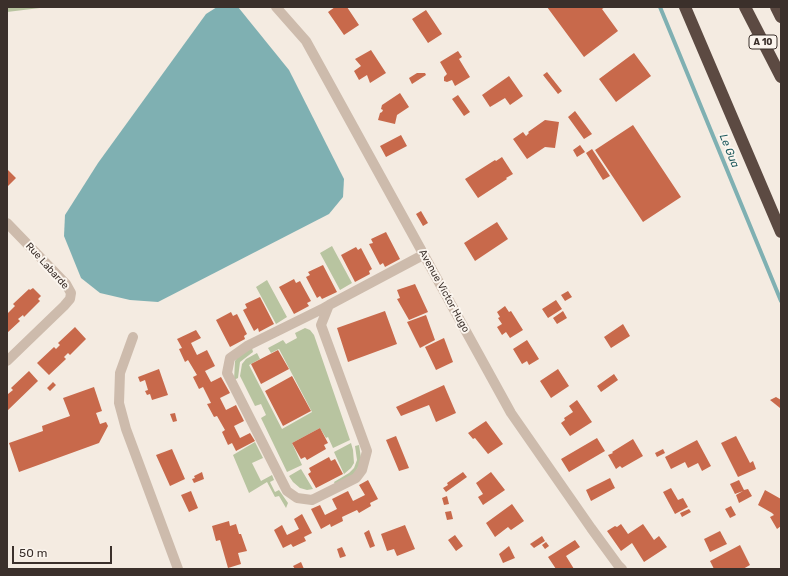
<!DOCTYPE html>
<style>
body{margin:0}
#map{position:relative;width:788px;height:576px;overflow:hidden;background:#f4ebe1;font-family:Rubik,sans-serif}
canvas{display:block}
.frame{position:absolute;inset:0;border:8px solid #3b302b;pointer-events:none}
.scale{position:absolute;left:12px;top:546px;width:100px;height:18px;box-sizing:border-box;border:2px solid #3b302b;border-top:0;padding-left:5px;font-size:12px;line-height:14px;white-space:nowrap;color:#3b302b;-webkit-text-stroke:3px #fbf5ee;paint-order:stroke}
</style>
<div id="map">
<canvas width="788" height="576"></canvas>
<div class="frame"></div>
<div class="scale">50 m</div>
</div>
<script>
const g = document.querySelector('canvas').getContext('2d');
g.lineJoin = 'round';
function fill(path, color) { g.fillStyle = color; g.fill(path, 'evenodd'); }
const poly = rows => new Path2D(rows.map(r => 'M' + r).join(''));
function stroke(path, color, width, dash) { g.strokeStyle = color; g.lineWidth = width; g.lineCap = dash ? 'butt' : 'round'; g.setLineDash(dash || []); g.stroke(path); }
function label(font, color, halo, rows, align = 'center') {
  g.font = font + ' Rubik,sans-serif'; g.lineWidth = 4; g.setLineDash([]); g.textBaseline = 'middle'; g.strokeStyle = halo; g.fillStyle = color; for (const [text, x, y, turn = 0] of rows) {
    g.save(); g.translate(x, y); g.rotate((+turn || 0) * Math.PI / 180); g.textAlign = isNaN(turn) ? turn : align; if (halo) g.strokeText(text, 0, 0); g.fillText(text, 0, 0); g.restore();
  }
}
fill(poly([
 [7,7,48,7,7,12],
 [332,246,352,283,340,290,320,253],
 [267,280,287,317,276,324,256,287],
 [305,328,310,330,314,335,350,440,333,448,328,437,326,438,320,428,292,443,302,465,287,472,261,418,266,415,261,404,255,406,240,376,242,364,246,359,257,353,260,359,249,365,282,429,312,412,279,349,271,353,268,348,283,340,286,344,297,338,295,333],
 [252,348,253,352,240,362,238,378,234,380,235,361,240,354],
 [255,442,263,458,252,463,261,481,272,475,274,480,270,482,275,492,279,490,288,503,286,508,279,496,275,497,267,482,249,493,233,455],
 [351,443,353,450,354,463,351,468,344,474,334,452],
 [359,445,361,458,360,464,354,474,336,486,334,482,349,473,354,468,357,460,355,446],
 [301,469,313,489,307,490,300,488,293,482,289,476]
]), '#b8c4a0');
fill(poly([
 [217,7,238,7,289,70,344,179,343,197,329,214,158,302,130,300,100,293,81,278,64,236,65,215,98,163,206,14]
]), '#7fb0b2');
stroke(poly([
 [660,7,781,301]
]), '#7fb0b2', 4);
fill(poly([
 [335,7,347,7,359,25,344,35,328,12],
 [547,7,605,7,602,9,618,31,584,57],
 [426,10,442,34,428,43,412,19],
 [371,50,386,73,370,83,367,75,359,80,354,71,361,66,355,59],
 [458,51,462,57,459,59,470,77,455,86,452,80,447,82,444,81,444,77,447,74,440,62],
 [634,53,651,76,616,102,599,79],
 [547,72,562,91,558,94,543,75],
 [417,73,425,73,426,75,412,84,409,78],
 [509,76,523,96,510,105,505,98,490,107,482,95],
 [400,93,409,107,397,115,395,124,378,120,380,113,382,112,383,110,381,109,382,105],
 [458,95,470,112,464,116,452,99],
 [575,111,592,134,584,139,568,117],
 [545,120,559,122,555,148,545,147,527,159,513,139,523,132,526,136,529,133,528,132],
 [633,125,681,197,643,222,595,150],
 [401,135,407,146,386,157,380,146],
 [580,145,585,152,577,157,573,150],
 [592,149,610,176,603,180,586,153],
 [502,157,513,174,506,178,507,179,478,198,465,179,495,160,496,161],
 [7,169,16,178,7,187],
 [421,211,428,223,423,226,416,214],
 [497,222,508,239,475,261,464,243],
 [386,232,400,259,385,267,383,263,380,265,369,244,373,243,371,239],
 [356,247,358,250,361,248,372,269,369,271,370,274,355,282,341,255],
 [323,265,337,292,322,299,320,296,317,298,306,277,310,275,308,272],
 [294,279,296,283,300,281,311,301,307,303,309,306,294,314,279,287],
 [415,284,428,312,409,320,397,299,400,298,397,290],
 [33,288,41,296,38,299,40,301,24,317,23,315,18,319,20,321,7,333,7,314,15,306,13,304,29,289,30,290],
 [568,291,572,297,565,301,561,295],
 [260,297,274,324,259,332,258,328,254,331,243,310,247,308,245,304],
 [556,300,562,309,548,318,542,309],
 [505,306,509,312,511,311,523,330,510,338,506,332,502,335,497,327,502,324,498,318,500,317,497,312],
 [385,311,397,344,348,362,337,328],
 [563,311,567,318,557,324,553,318],
 [231,312,233,316,237,314,247,334,244,336,245,339,230,347,216,320],
 [426,315,435,340,420,348,407,322],
 [623,324,630,336,611,348,604,337],
 [75,327,86,339,70,355,68,353,64,357,66,359,49,375,37,363,54,347,56,349,60,345,58,343],
 [196,330,201,338,191,343,197,355,207,350,215,366,205,371,211,382,221,377,230,393,220,398,226,410,236,405,244,421,234,426,240,438,250,433,255,441,236,451,232,443,228,445,222,432,225,430,217,416,214,417,207,404,211,403,203,387,199,389,193,377,197,375,188,360,185,362,179,349,182,348,177,339],
 [444,338,453,362,436,370,425,347],
 [527,340,539,359,529,365,527,361,522,364,513,349],
 [278,350,289,369,261,384,251,364],
 [159,369,168,395,152,400,150,394,147,395,145,391,148,390,145,380,140,382,138,377],
 [558,369,569,386,551,398,540,381],
 [29,371,38,381,7,411,7,393,8,394,13,390,11,388],
 [614,374,618,380,601,392,597,386],
 [292,376,311,411,283,426,265,391],
 [53,382,56,385,50,391,47,388],
 [444,385,456,413,436,422,429,405,401,416,396,407],
 [94,387,102,411,96,413,100,424,106,422,108,426,99,443,19,472,9,443,43,431,42,426,70,416,63,398],
 [776,397,781,400,780,408,770,400],
 [577,400,592,422,570,436,561,423,565,420,564,418,573,412,569,406],
 [175,413,177,421,173,422,170,414],
 [486,421,503,444,488,454,475,438,473,439,468,433],
 [320,428,328,443,324,445,326,449,307,460,305,457,301,459,292,443],
 [396,436,409,468,399,471,386,440],
 [736,436,750,463,753,461,756,469,738,477,721,443],
 [597,438,605,451,569,472,561,459],
 [633,439,643,456,622,468,620,466,616,469,608,455,613,453,612,452],
 [697,440,711,466,702,471,698,463,688,468,685,462,671,469,665,457],
 [172,449,185,479,170,486,156,455],
 [663,449,665,453,657,457,655,453],
 [329,457,331,461,335,459,343,474,316,488,308,474,311,472,309,468],
 [202,472,204,479,194,483,192,479,195,478,194,476],
 [463,472,467,477,446,492,443,488,448,485,447,483],
 [491,472,505,490,483,505,478,497,483,494,476,483],
 [610,478,615,488,591,501,586,490],
 [368,480,378,499,370,503,371,506,359,513,357,510,342,517,343,521,331,527,330,524,321,529,311,509,320,505,325,515,337,509,332,499,348,491,353,501,365,495,359,485],
 [739,480,744,490,748,489,752,496,739,503,736,495,743,491,735,494,730,484],
 [671,488,678,500,683,498,688,507,675,514,663,492],
 [765,490,781,499,781,526,777,529,770,517,774,515,772,513,758,505],
 [191,491,198,508,189,512,181,495],
 [447,496,449,504,444,505,442,498],
 [512,504,524,521,511,530,508,527,495,537,486,523],
 [731,506,736,515,730,518,725,509],
 [689,509,691,512,682,517,680,513],
 [451,511,453,519,447,520,445,512],
 [302,514,312,533,304,537,306,541,293,547,291,544,283,548,274,530,282,525,287,535,299,529,294,519],
 [229,521,230,526,236,524,239,534,241,534,247,551,238,553,241,564,228,568,220,540,216,541,212,526],
 [621,524,628,534,643,524,654,540,659,536,667,547,644,562,632,543,621,551,607,531,615,526,617,527],
 [405,525,415,549,397,556,394,549,387,551,381,534],
 [369,530,375,546,370,548,364,533],
 [720,531,727,544,710,552,704,539],
 [455,535,463,546,456,551,448,540],
 [542,536,545,541,534,548,530,544],
 [575,540,580,547,566,556,574,569,556,569,548,557],
 [546,542,549,546,545,549,542,545],
 [740,545,750,565,743,569,714,569,710,561],
 [509,546,515,558,503,563,499,554],
 [342,547,346,556,340,558,337,549],
 [301,562,304,569,295,569,293,566]
]), '#c8694b');
stroke(poly([
 [276,7,306,41,511,413,591,528,618,565,622,569],
 [7,223,66,284,71,293,70,299,64,306,7,361],
 [329,305,321,325,367,451,362,470,356,478,312,500,297,498,287,491,227,373,230,358,247,346,322,309,329,305,423,255],
 [133,337,120,373,119,403,126,429,178,569]
]), '#cdbbac', 10);
stroke(poly([
 [685,7,781,232],
 [745,7,781,77],
 [776,7,781,17]
]), '#5c4a42', 12);
for (const [x, y, w] of [
 [763,42,28]
]) { const box = new Path2D(); box.roundRect(x - w / 2, y - 7, w, 14, 3); g.fillStyle = '#fbf5ee'; g.fill(box); stroke(box, '#3b302b', 1); }
label('bold 9px', '#3b302b', null, [
 ["A 10",763,42]
]);
label('10px', '#3b302b', '#fbf5ee', [
 ["Rue Labarde",47,266,48],
 ["Avenue Victor Hugo",444,291,61]
]);
label('italic 11px', '#1f5a5e', '#fbf5ee', [
 ["Le Gua",729,151,68]
]);
</script>
